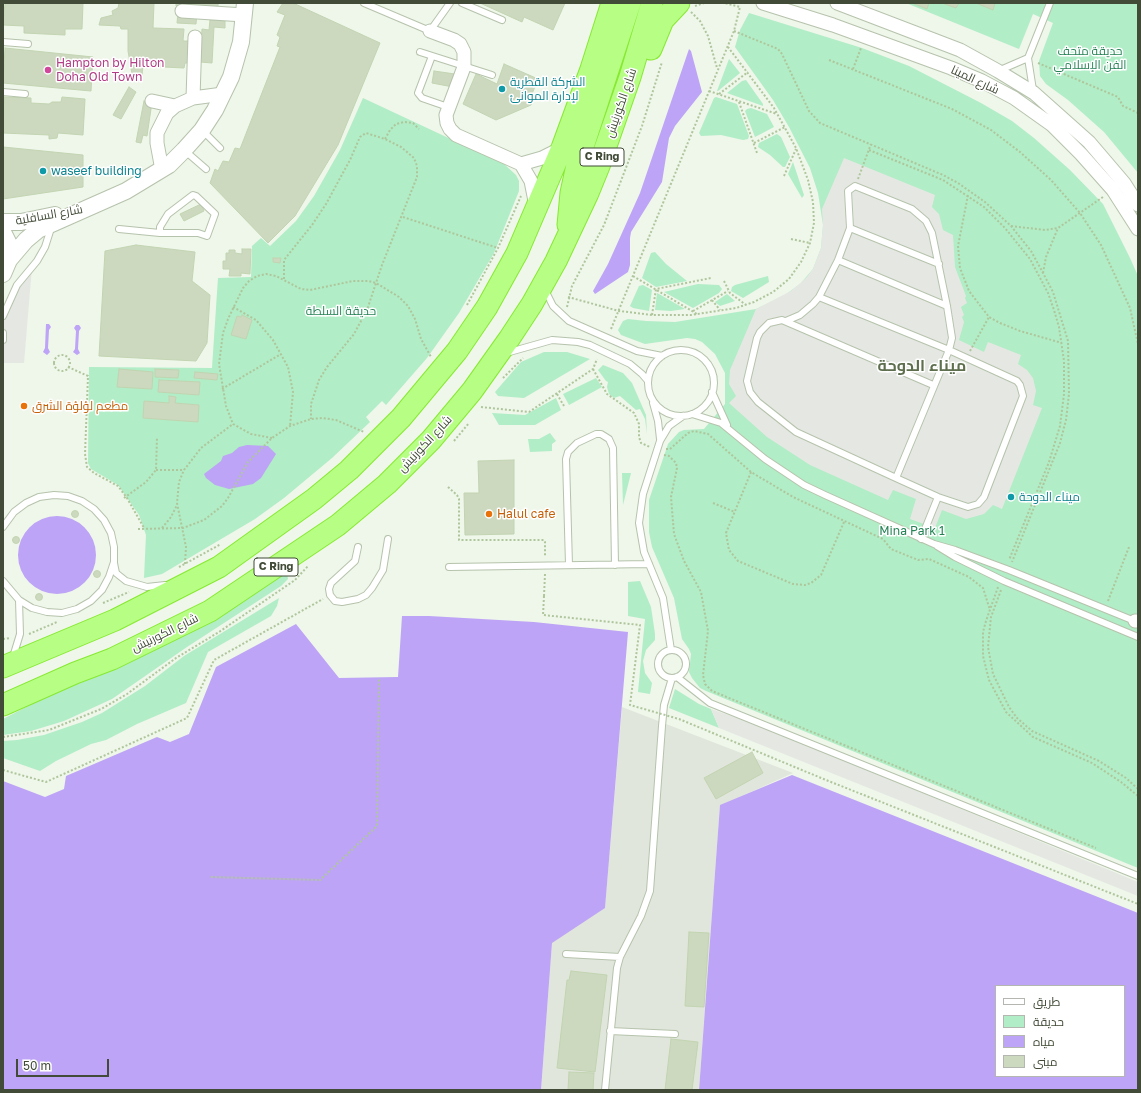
<!DOCTYPE html>
<meta charset="utf-8">
<style>
body{margin:0}
#map{position:relative;width:1141px;height:1093px;overflow:hidden;background:#eff6ea;font-family:"Golos Text",Cairo,sans-serif}
canvas{display:block}
.frame{position:absolute;inset:0;border:4px solid #414b37;pointer-events:none}
.legend{position:absolute;left:995px;top:985px;width:130px;height:92px;box-sizing:border-box;background:#fff;border:1px solid #b3b7af;margin:0;padding:5px 7px;list-style:none;font-size:12px;color:#414b37}
.legend li{display:flex;align-items:center;gap:8px;height:20px}
.legend b{width:20px;border:1px solid #b3b7af}
.scale{position:absolute;left:16px;top:1059px;width:93px;height:18px;box-sizing:border-box;border:2px solid #414b37;border-top:0;padding-left:5px;font-size:12px;line-height:14px;white-space:nowrap;color:#414b37;-webkit-text-stroke:3px #fff;paint-order:stroke}
</style>
<div id="map">
<canvas width="1141" height="1093"></canvas>
<div class="frame"></div>
<ul class="legend">
<li><b style="height:5px;background:#fff"></b>طريق</li>
<li><b style="height:11px;background:#b1edc6"></b>حديقة</li>
<li><b style="height:11px;background:#bda4f6"></b>مياه</li>
<li><b style="height:11px;background:#ccd9bf"></b>مبنى</li>
</ul>
<div class="scale">50 m</div>
</div>
<script>
const g = document.querySelector('canvas').getContext('2d');
g.lineJoin = 'round';
function fill(path, color) { g.fillStyle = color; g.fill(path, 'evenodd'); }
const poly = rows => new Path2D(rows.map(r => 'M' + r).join(''));
function stroke(path, color, width, dash) { g.strokeStyle = color; g.lineWidth = width; g.lineCap = dash ? 'butt' : 'round'; g.setLineDash(dash || []); g.stroke(path); }
function label(font, color, halo, rows, align = 'center') {
  g.font = font + ' "Golos Text",Cairo,sans-serif'; g.lineWidth = 3; g.setLineDash([]); g.textBaseline = 'middle'; g.strokeStyle = halo; g.fillStyle = color; for (const [text, x, y, turn = 0] of rows) {
    g.save(); g.translate(x, y); g.rotate((+turn || 0) * Math.PI / 180); g.textAlign = isNaN(turn) ? turn : align; if (halo) g.strokeText(text, 0, 0); g.fillText(text, 0, 0); g.restore();
  }
}
fill(poly([
 [622,707,793,773,720,806,699,1090,541,1090,552,942,605,907]
]), '#e1e6dc');
fill(poly([
 [906,3,1138,3,1138,173,1104,132,1068,100,1046,84,1040,76,1039,61,1053,23,1033,14,1019,49],
 [749,13,862,48,909,66,981,103,1012,121,1034,138,1070,170,1103,204,1130,258,1138,276,1138,868,706,691,700,688,692,678,689,672,691,654,689,649,682,639,674,598,652,547,649,532,649,500,668,444,679,432,684,430,704,429,725,404,725,373,715,354,702,342,695,339,687,338,645,344,621,335,618,330,623,321,628,319,646,321,675,322,756,309,785,295,800,284,813,269,821,248,823,225,818,193,810,168,789,127,773,100,735,47,740,30],
 [729,59,740,73,718,91,717,91],
 [746,80,763,104,763,106,727,93,742,81],
 [716,97,737,104,749,136,748,139,743,140,721,135,701,136,699,133,714,98],
 [363,98,504,164,516,175,519,181,519,191,494,253,459,313,427,358,386,405,382,401,366,417,370,422,332,458,284,498,255,519,162,574,144,578,146,535,139,515,118,485,91,469,88,463,89,367,212,368,218,278,251,277,252,246,261,238,270,246,296,221,314,196,340,150],
 [751,108,767,114,774,127,755,137,745,111,747,109],
 [777,134,781,137,790,157,785,167,783,167,770,155,758,147,759,143],
 [793,162,804,195,802,198,788,174],
 [655,252,666,264,687,281,656,287,642,278,651,253],
 [768,276,769,282,743,298,731,291,732,287,735,285],
 [698,284,719,285,722,289,719,293,693,308,664,292],
 [643,285,652,290,649,311,633,308,630,306,639,286],
 [657,293,659,294,685,309,671,311,655,310],
 [727,294,735,301,720,306,715,302],
 [544,352,567,352,590,359,524,398,498,396,495,392,521,362],
 [603,365,623,373,632,383,646,415,647,434,645,419,640,409,636,410,620,396,614,398,609,394,607,387,608,382,606,381,598,370],
 [596,378,602,387,569,405,563,394],
 [556,398,561,410,535,425,499,425,492,413,525,415],
 [550,433,556,441,552,444,552,451,530,452,528,439,539,439],
 [622,473,631,473,623,505],
 [287,573,288,579,281,586,187,647,112,699,64,721,31,731,3,735,3,719,36,702,133,658,220,613],
 [640,581,651,607,655,634,655,640,646,650,643,661,645,673,652,683,650,694,638,692,645,619,628,616,628,582],
 [279,598,277,606,271,616,208,652,186,703,137,724,106,740,91,744,56,761,40,771,3,758,3,741,17,740,44,735,82,722,102,713,145,686,184,656],
 [675,689,699,704,711,709,719,728,669,708]
]), '#b1edc6');
fill(poly([
 [844,158,935,195,932,207,939,214,943,230,953,235,955,267,966,296,965,298,967,303,961,307,964,315,962,317,964,322,959,340,984,352,988,342,1021,355,1018,364,1027,370,1033,378,1036,391,1033,405,1042,408,1002,509,993,505,984,514,966,519,942,510,935,528,910,519,916,499,893,490,888,500,810,465,767,437,729,403,736,396,729,384,730,370,756,309,791,291,806,278,813,269,821,248,823,225,822,209],
 [32,267,24,363,3,363,3,316,6,306],
 [711,709,758,725,1138,882,1138,896,719,728]
]), '#e5e8e2');
fill(poly([
 [689,49,691,51,702,92,675,126,669,138,662,182,631,232,630,238,630,265,628,272,595,294,593,291,608,264,640,193],
 [46,324,49,324,51,327,49,330,48,348,50,352,47,355,43,352,45,348],
 [76,325,79,325,81,328,79,331,78,349,80,353,77,355,73,352,75,349,76,331,74,328],
 [247,445,268,446,276,454,261,478,253,484,229,489,215,485,206,478,204,474,221,461,223,456,232,453,239,447],
 '18 555a39 39 0 1 1 78 0a39 39 0 1 1-78 0Z',
 [402,616,429,616,534,622,628,632,605,908,552,943,541,1090,3,1090,3,781,45,797,64,789,66,776,157,737,170,742,189,734,216,667,296,624,339,678,398,677],
 [792,775,1138,913,1138,1090,699,1090,720,805],
 [996,986,1124,986,1124,1076,996,1076]
]), '#bda4f6');
const building = poly([
 [5,3,83,3,82,29,65,29,65,35,24,33,24,26,3,25,5,3],
 [119,3,154,3,153,28,184,29,183,41,189,41,191,63,185,63,184,68,143,66,142,75,132,74,128,51,128,29,121,29,120,26,99,25,101,18,113,15,112,11,118,8,119,3],
 [176,3,218,3,218,8,176,6,176,3],
 [283,3,293,3,380,43,338,145,295,216,268,243,210,183,215,169,218,171,223,161,229,162,235,148,240,149,280,47,277,46,280,37,277,35,285,15,277,12,283,3],
 [480,3,565,3,553,30,524,17,522,22,480,3],
 [912,3,929,3,927,9,912,3],
 [942,3,959,3,956,8,942,3],
 [976,3,995,3,993,10,976,3],
 [178,13,197,14,196,24,177,23,178,13],
 [210,20,225,21,225,28,214,27,212,63,200,62,202,29,209,30,210,20],
 [5,48,93,57,91,91,3,83,5,48],
 [504,64,538,79,532,94,535,95,531,105,496,120,463,104,476,74,497,84,504,64],
 [434,71,455,74,453,87,432,83,434,71],
 [129,87,136,92,121,119,113,115,129,87],
 [4,97,31,98,31,103,49,104,52,102,61,102,62,97,85,99,83,135,58,133,57,138,49,139,49,135,3,133,4,97],
 [144,101,152,102,147,136,143,135,141,143,136,142,144,101],
 [3,147,83,155,83,187,3,199,3,147],
 [201,204,204,211,184,221,180,214,201,204],
 [136,245,195,252,192,281,210,295,207,343,196,361,99,356,105,251,136,245],
 [242,249,251,249,250,274,241,273,241,276,229,276,230,269,223,269,223,261,226,261,226,253,229,253,229,250,235,250,235,253,242,254,242,249],
 [273,258,281,258,280,263,273,262,273,258],
 [242,315,252,320,246,339,231,335,237,316,241,317,242,315],
 [119,369,153,372,152,389,117,387,119,369],
 [155,369,179,370,178,378,155,377,155,369],
 [195,372,218,374,217,380,194,378,195,372],
 [159,380,200,382,199,395,158,392,159,380],
 [169,396,176,397,175,403,199,405,198,422,143,418,144,401,169,403,169,396],
 [514,460,514,534,465,535,464,493,479,493,478,461,514,460],
 '71.5 514a3.5 3.5 0 1 1 7 0a3.5 3.5 0 1 1-7 0Z',
 '12.5 540a3.5 3.5 0 1 1 7 0a3.5 3.5 0 1 1-7 0Z',
 '93.5 574a3.5 3.5 0 1 1 7 0a3.5 3.5 0 1 1-7 0Z',
 '35.5 597a3.5 3.5 0 1 1 7 0a3.5 3.5 0 1 1-7 0Z',
 [752,752,763,773,716,799,704,778,752,752],
 [689,932,709,933,704,1007,685,1006,689,932],
 [571,971,607,975,595,1072,557,1068,567,980,569,980,571,971],
 [671,1039,698,1042,692,1090,665,1090,671,1039],
 [569,1072,594,1073,593,1090,568,1090,569,1072]
]);
fill(building, '#ccd9bf');
stroke(building, '#c2d4b1', 1);
const service = poly([
 [364,3,430,31,450,3],
 [462,3,502,20],
 [3,42,28,44],
 [420,52,492,75],
 [432,56,418,93,422,98,448,107],
 [998,71,1028,58],
 [1033,90,1028,58,1050,3],
 [3,92,25,94],
 [202,130,220,148],
 [184,150,206,169],
 [850,228,939,264],
 [119,229,160,233,198,233,207,236,215,214,196,196,193,195,168,214,160,227,160,233],
 [838,260,947,306],
 [545,290,553,306,569,321,637,351,662,356],
 [3,316,17,285,37,261,45,247,52,225],
 [786,321,800,315,813,304,819,297,838,260,850,228,848,191,855,186,912,209,926,221,932,233,947,306,952,338,949,350,819,297],
 [3,333,3,340],
 [949,350,1017,381,1020,385,1023,396,984,497,978,504,968,507,938,497,896,478,949,350],
 '648 383a33 33 0 1 1 66 0a33 33 0 1 1-66 0Z',
 [506,353,552,340,578,342,590,345,630,364,642,374,648,381],
 [712,392,727,425],
 [653,403,658,421,660,439],
 [692,414,721,423,765,459,804,485,825,495,934,544,955,550,1009,570,1137,622],
 [896,478,796,432,758,402,750,392,747,381,757,338,760,332,769,323,782,320,933,385],
 [3,527,14,512,26,503,39,497,54,495,68,496,82,501,94,509,104,520,111,533,114,547,114,562,109,577,102,590,91,601,77,609,62,613,47,612,32,608,19,600,3,581],
 [921,539,938,497],
 [937,546,955,557,1004,581,1138,637],
 [358,547,355,561,331,583,329,589,330,595,335,601,342,602,358,599,366,595,372,588,383,570,388,539],
 [114,563,116,573,126,581,147,587,165,585],
 [569,565,566,459,568,452,577,443,596,434,601,434,609,439,613,448,615,565],
 [449,567,649,564],
 '658 664a14 14 0 1 1 28 0a14 14 0 1 1-28 0Z',
 [671,650,663,598,644,552,639,523,643,494,660,441,669,426,683,416],
 [13,657,20,634,19,600],
 [677,677,710,703,1138,876],
 [566,954,620,957],
 [610,1031,675,1034],
 [605,1090,617,968,620,957,641,916,650,891,662,726,664,705,672,678]
]);
const minor = poly([
 [763,3,833,25,951,68,982,81,1014,98,1052,125,1081,154,1113,190,1138,229],
 [837,3,960,50,998,71,1034,93,1089,142,1124,183,1138,205],
 [182,11,244,15],
 [430,31,454,40,460,44,464,52,464,67,446,115,447,123,450,129,456,135,521,164,531,181,536,206],
 [193,98,195,37],
 [152,101,175,106],
 [521,164,542,158,562,148],
 [162,170,157,143,157,133,167,113,175,106,193,98,223,94],
 [1135,621,1138,621]
]);
const tertiary = poly([
 [3,222,21,222,55,215],
 [3,232,9,244,9,260,3,274],
 [9,260,26,240,38,230,126,191,169,165,184,150,202,130,215,110,231,77,241,42,245,3]
]);
const trunk = poly([
 [651,49,663,20,679,3],
 [568,225,571,193,577,165,630,3],
 [3,667,115,620,219,567,314,499,349,470,401,418,457,351,487,307,517,253,562,148,591,69,612,3],
 [3,705,75,673,112,659,210,611,338,525,387,484,431,440,472,391,509,339,532,304,556,261,588,193,599,166,630,77,652,3]
]);
stroke(service, '#b6c3ac', 8);
stroke(minor, '#b6c3ac', 15);
stroke(tertiary, '#b6c3ac', 18);
stroke(trunk, '#87e931', 23);
stroke(poly([
 [695,6,704,3],
 [691,12,700,21,708,36,717,68],
 [734,31,778,49,782,54,809,111,820,123,943,175,958,183,985,202,1011,226,1031,251,1043,273,1053,292,1068,341,1069,394,1066,420,1060,443,1012,562],
 [829,60,952,109,991,130,1020,152,1051,180,1080,213,1101,245,1130,308,1138,344],
 [1038,63,1118,97,1123,106,1138,113],
 [853,69,861,48],
 [709,91,777,114],
 [719,94,748,72],
 [739,102,757,153],
 [385,139,390,130,396,124,404,122,413,123,419,129],
 [754,143,785,127],
 [869,150,943,180,984,207,1005,228,1030,259,1048,293,1054,310,1059,327,1064,361,1064,394,1060,426,1049,462,1009,560],
 [784,176,796,149],
 [858,179,871,144],
 [968,195,958,246,960,268,969,291,989,317,1000,323,1020,331,1062,343],
 [403,217,498,248],
 [1011,226,1045,230,1058,228,1103,197],
 [791,239,810,243],
 [1043,273,1046,257,1058,228],
 [633,276,697,314],
 [284,279,284,260,312,225,326,204,350,160,360,137,366,133,385,139,401,147,414,158,417,166,417,177,382,265,367,310,354,334,327,367,319,380,311,404,311,419],
 [724,281,730,293,746,305],
 [568,297,619,311,652,315,691,315,736,308,754,302,773,292,789,279,801,262,810,243,814,223,813,202,808,180,796,148,774,108,728,47],
 [712,300,720,310],
 [467,305,498,248,521,196],
 [233,307,256,320,273,340,288,367,293,392,290,426],
 [567,307,572,286,604,225,642,126,662,62],
 [693,311,728,291],
 [652,315,656,289,711,278],
 [611,329,734,31,740,7,725,3],
 [970,351,989,317],
 '54 363a8 8 0 1 1 16 0a8 8 0 1 1-16 0Z',
 [68,367,88,376,85,454,87,467,94,473,118,486,127,498,144,528],
 [593,369,607,394,634,413,639,424,639,437,641,443,650,447],
 [503,378,523,358],
 [222,389,281,354],
 [557,394,564,406],
 [481,407,529,412,593,369,597,359],
 [272,438,251,434,233,424,226,406,219,364,223,333,228,319,243,288,249,281,257,276,266,274,276,276,301,289,310,290,353,281,368,281,376,283,399,297,408,306,415,319,421,339,431,357],
 [454,441,469,423],
 [666,449,670,449,688,433,694,431,708,434,751,472,793,497,883,539,891,549,918,560,929,559,969,577,983,588,990,610],
 [664,455,669,456,676,463,677,468,671,497,674,534,684,561,701,592,708,631,703,675,705,684,712,691,1096,848],
 [156,470,184,470],
 [751,472,726,533,729,550,738,561,793,584,805,585,811,583,821,575,844,522],
 [448,487,457,495,459,499,459,540,544,540,545,542,545,557],
 [124,498,146,482,156,470,157,438],
 [713,503,735,512],
 [162,528,171,517,177,505],
 [138,529,183,528,204,520,222,506,228,498,248,462,272,438,290,426,311,419,322,418,336,420,364,432],
 [185,564,186,547,177,503,179,482,184,470,201,448,233,424],
 [179,567,221,544],
 [998,587,986,621,983,632,983,656,989,680,1006,712,1033,737,1092,763,1121,782,1138,796],
 [1001,590,991,617,988,647,993,674,1009,707,1017,718,1032,731,1099,761,1126,778,1138,789],
 [544,596,545,574],
 [1108,601,1129,547],
 [103,603,129,592],
 [29,634,57,622],
 [3,639,10,638],
 [3,737,49,730,101,709,127,694,176,658,219,632,295,580,308,566],
 [3,770,46,782,187,718,214,660,323,599],
 [211,877,320,880,377,826,379,678]
]), '#afc69c', 2, [2, 2]);
stroke(service, '#fff', 6);
stroke(minor, '#fff', 13);
stroke(tertiary, '#fff', 16);
stroke(trunk, '#b6ff84', 21);
stroke(poly([
 [544,596,543,615,640,625,630,705,679,719,826,780,1138,904]
]), '#afc69c', 2, [2, 2]);
for (const [x, y, r, color] of [
 [48,70,4,"#d1479c"],
 [502,89,4,"#0f9aa8"],
 [43,171,4,"#0f9aa8"],
 [24,406,4,"#e8710a"],
 [1011,497,4,"#0f9aa8"],
 [489,514,4,"#e8710a"]
]) { const dot = new Path2D(); dot.arc(x, y, r, 0, 2 * Math.PI); g.fillStyle = color; g.fill(dot); stroke(dot, '#fff', 1.5); }
for (const [x, y, w] of [
 [602,157,44],
 [276,567,44]
]) { const box = new Path2D(); box.roundRect(x - w / 2, y - 9, w, 18, 3); g.fillStyle = '#fff'; g.fill(box); stroke(box, '#414b37', 1); }
label('bold 11px', '#414b37', null, [
 ["C Ring",602,157],
 ["C Ring",276,567]
]);
label('12px', '#258356', '#fff', [
 ["حديقة متحف",1090,51],
 ["الفن الإسلامي",1090,65],
 ["حديقة السلطة",341,311],
 ["Mina Park 1",912,531]
]);
label('12px', '#b23c85', '#fff', [
 ["Hampton by Hilton",56,63],
 ["Doha Old Town",56,77]
], 'left');
label('12px', '#414b37', '#fff', [
 ["شارع المينا",975,80,25],
 ["شارع الكورنيش",621,103,-71],
 ["شارع السافلية",49,215,-10],
 ["شارع الكورنيش",425,444,-47],
 ["شارع الكورنيش",165,633,-26]
]);
label('12px', '#0d838f', '#fff', [
 ["الشركة القطرية",510,82],
 ["لإدارة الموانئ",510,96],
 ["waseef building",51,171],
 ["ميناء الدوحة",1019,497]
], 'left');
label('12px', '#c56008', '#fff', [
 ["مطعم لؤلؤة الشرق",32,406],
 ["Halul cafe",497,514]
], 'left');
label('bold 16px', '#5e6f4e', '#fff', [
 ["ميناء الدوحة",922,366]
]);
</script>
